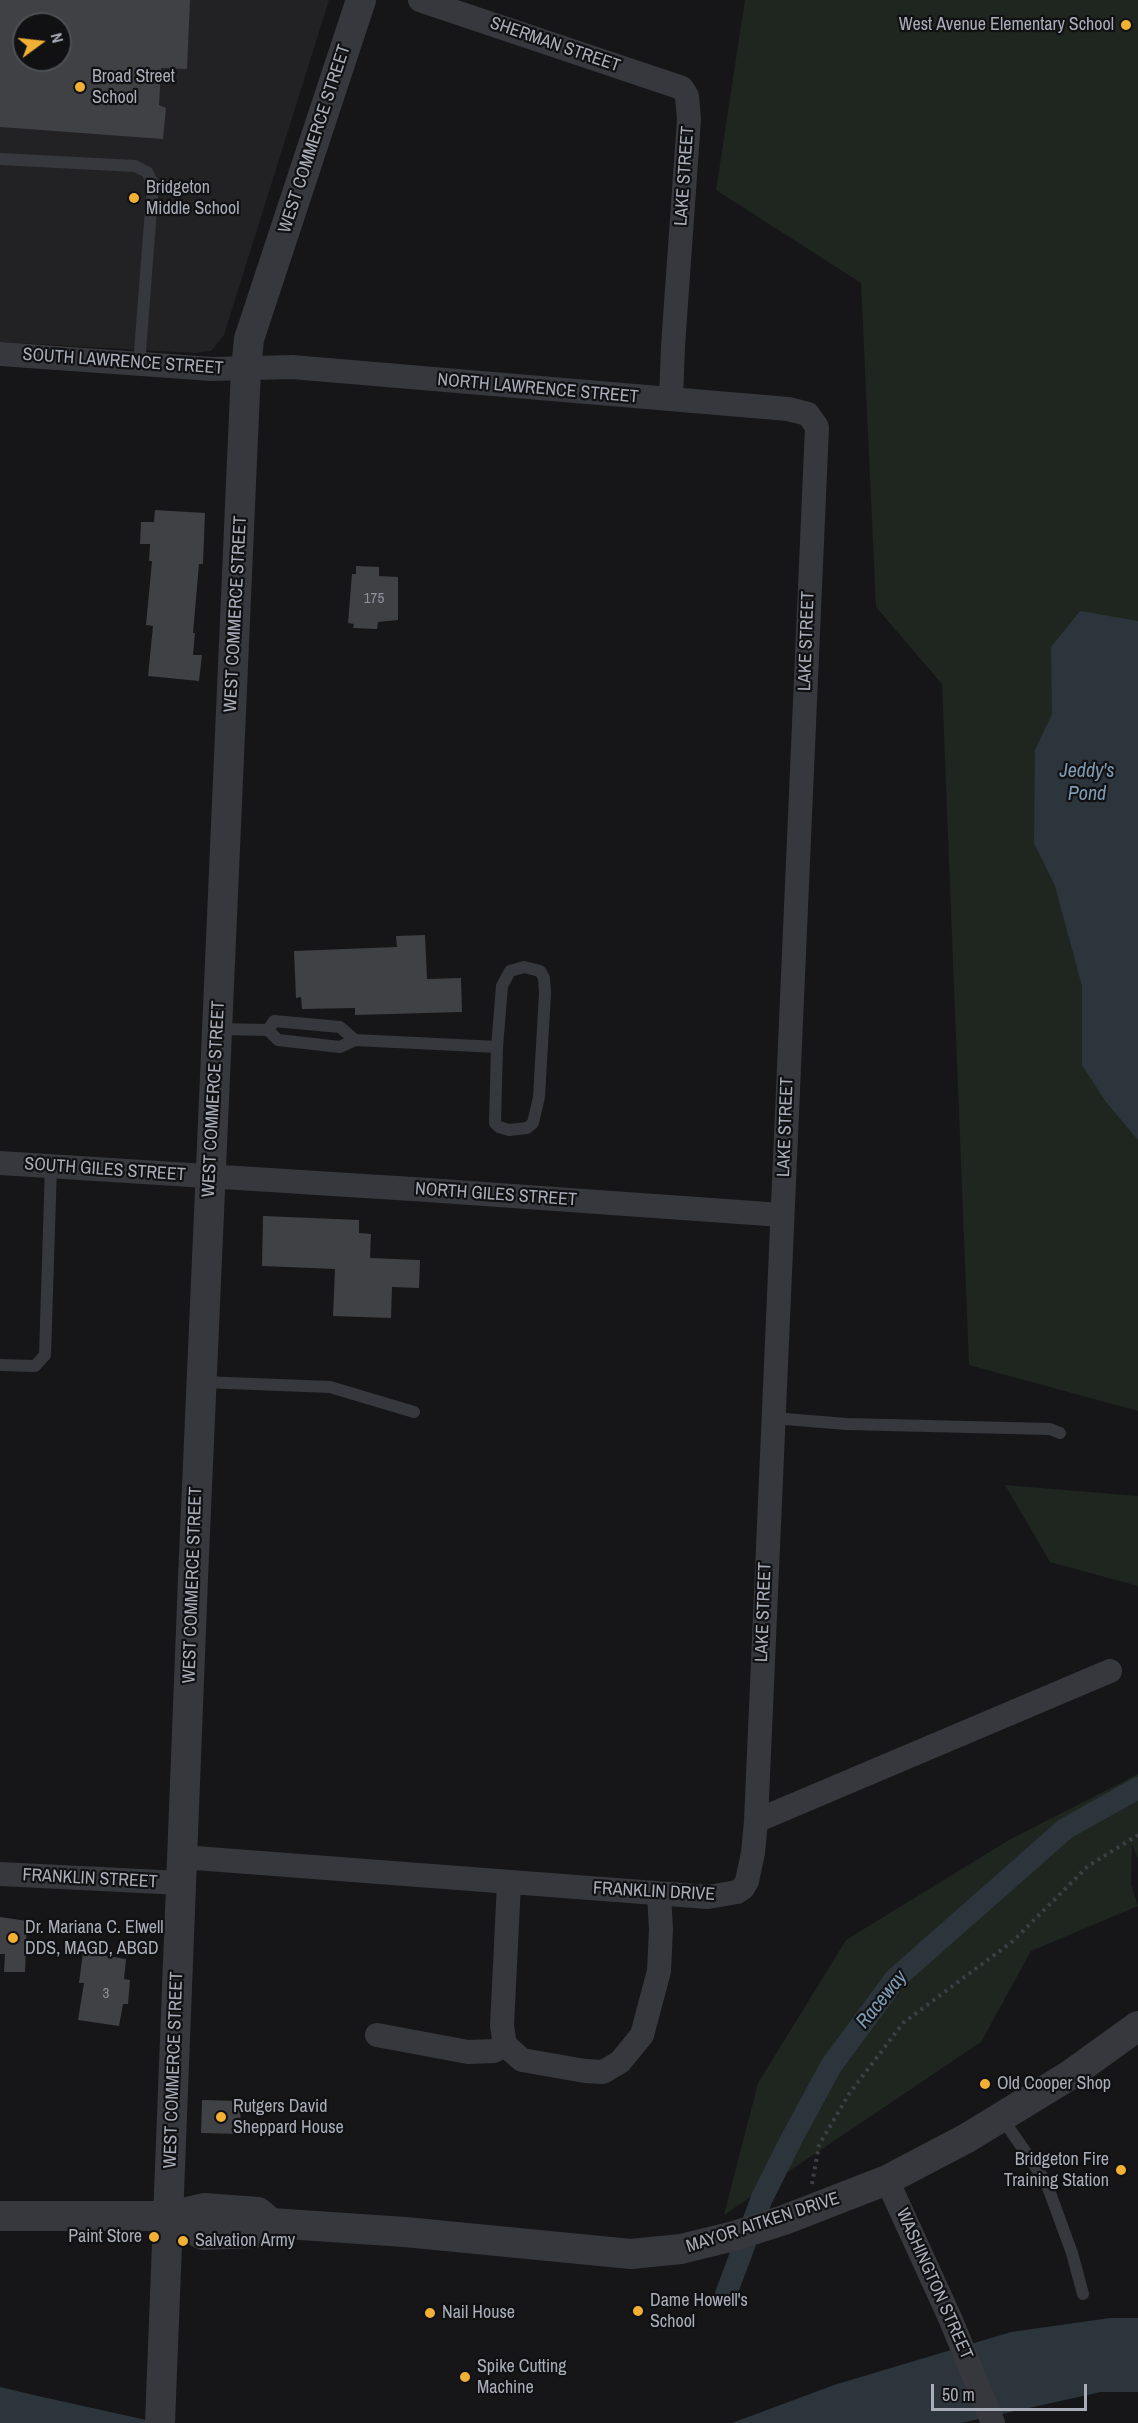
<!DOCTYPE html>
<style>
body{margin:0}
#map{position:relative;width:1138px;height:2423px;overflow:hidden;background:#161618;font-family:"Archivo Narrow",sans-serif}
canvas{display:block}
.north{position:absolute;left:12px;top:12px;width:60px;height:60px;box-sizing:border-box;background:#111113;border:2px solid #4d4f55;border-radius:50%;rotate:75deg;font-size:16px;font-weight:700;line-height:24px;text-align:center;color:#a8adb8}
.north::after{content:'';display:block;margin:auto;width:21px;height:27px;background:#f2b134;clip-path:polygon(50% 0,100% 100%,50% 72%,0 100%)}
.scale{position:absolute;left:931px;top:2384px;width:156px;height:27px;box-sizing:border-box;border:3px solid #a8adb8;border-top:0;padding-left:8px;font-size:18px;line-height:21px;white-space:nowrap;color:#a8adb8;-webkit-text-stroke:4px #111113;paint-order:stroke}
</style>
<div id="map">
<canvas width="1138" height="2423"></canvas>
<div class="north">N</div>
<div class="scale">50 m</div>
</div>
<script>
const g = document.querySelector('canvas').getContext('2d');
g.lineJoin = 'round';
function fill(path, color) { g.fillStyle = color; g.fill(path, 'evenodd'); }
const poly = rows => new Path2D(rows.map(r => 'M' + r).join(''));
function stroke(path, color, width, dash) { g.strokeStyle = color; g.lineWidth = width; g.lineCap = dash ? 'butt' : 'round'; g.setLineDash(dash || []); g.stroke(path); }
function label(font, color, halo, rows, align = 'center') {
  g.font = font + ' "Archivo Narrow",sans-serif'; g.lineWidth = 4.5; g.setLineDash([]); g.textBaseline = 'middle'; g.strokeStyle = halo; g.fillStyle = color; for (const [text, x, y, turn = 0] of rows) {
    g.save(); g.translate(x, y); g.rotate((+turn || 0) * Math.PI / 180); g.textAlign = isNaN(turn) ? turn : align; if (halo) g.strokeText(text, 0, 0); g.fillText(text, 0, 0); g.restore();
  }
}
fill(poly([
 [0,0,329,0,224,335,211,351,195,353,0,342],
 [24,24,60,24,60,60,24,60]
]), '#222225');
fill(poly([
 [745,0,1138,0,1138,1411,969,1365,942,684,876,607,861,283,716,190],
 [1005,1485,1138,1496,1138,1586,1050,1562],
 [1138,1774,1138,1859,1132,1844,1131,1884,1138,1906,1031,1951,981,2042,724,2215,758,2083,846,1940,1009,1840]
]), '#1e261f');
fill(poly([
 [1080,611,1138,621,1138,1140,1106,1102,1082,1065,1082,986,1055,886,1034,843,1035,750,1052,714,1051,647],
 [1110,2318,1138,2318,1138,2392,1101,2392,961,2423,732,2423,834,2385,1011,2332],
 [0,2387,38,2396,160,2423,0,2423]
]), '#2c353c');
stroke(poly([
 [726,2294,762,2198,792,2138,831,2066,895,1979,1065,1829,1138,1788]
]), '#2c353c', 22);
fill(poly([
 [0,0,190,0,187,69,161,68,159,105,166,108,163,139,0,127],
 [24,24,60,24,60,60,24,60],
 [155,510,205,513,203,564,199,564,193,633,195,633,193,655,202,655,199,681,148,676,153,626,146,625,152,561,149,561,150,544,140,544,141,522,154,522],
 [356,566,379,567,379,576,398,577,398,620,378,622,377,629,353,628,354,624,348,623,352,574,356,574],
 [425,935,427,979,461,978,462,1012,355,1015,355,1008,302,1009,301,997,296,998,294,951,397,947,396,936],
 [263,1216,359,1220,359,1233,371,1234,370,1258,420,1260,419,1288,392,1287,391,1318,333,1316,335,1269,262,1266],
 [0,1917,27,1921,25,1972,4,1972,5,1954,0,1954],
 [83,1952,126,1959,124,1979,130,1980,128,2004,123,2004,119,2026,78,2020,84,1983,79,1983],
 [202,2100,240,2101,241,2134,201,2133]
]), '#404145');
stroke(poly([
 [812,2184,819,2145,849,2094,903,2023,1013,1941,1088,1866,1138,1835]
]), '#3d3f44', 4, [3, 4.5]);
stroke(poly([
 [0,159,135,166,147,172,153,184,139,364],
 [217,1029,268,1030,278,1040,340,1047,355,1040,340,1027,274,1021,268,1030],
 [355,1040,497,1047,495,1123,499,1127,509,1130,527,1128,533,1123,539,1097,545,993,544,978,540,971,524,967,510,971,502,986,497,1047],
 [0,1365,35,1366,45,1355,51,1166],
 [203,1382,330,1387,414,1412],
 [773,1418,846,1424,1050,1429,1060,1433],
 [1002,2118,1046,2182,1072,2253,1083,2294]
]), '#37383d', 12);
stroke(poly([
 [420,0,682,88,687,96,689,119,673,346,671,399],
 [0,354,212,369,292,367,788,409,808,414,817,427,756,1821,753,1853,747,1881,743,1888,737,1892,708,1897,182,1857],
 [0,1163,428,1190,782,1215],
 [756,1821,1110,1671],
 [0,1874,181,1883],
 [509,1883,502,2026,505,2045,522,2060,585,2071,603,2072,620,2062,642,2035,659,1971,661,1929,659,1894],
 [377,2035,468,2052,494,2051,505,2045],
 [887,2180,950,2318,993,2423]
]), '#37383d', 24);
stroke(poly([
 [0,2216,169,2216,204,2208,258,2212,271,2223],
 [169,2216,203,2235,255,2233,271,2223,405,2232,631,2254,681,2249,734,2236,784,2220,887,2180,967,2138,1070,2075,1138,2026],
 [160,2423,193,1578,246,369,249,339,361,0]
]), '#37383d', 30);
for (const [x, y, r, color] of [
 [1126,25,6,"#f2b134"],
 [80,87,6,"#f2b134"],
 [134,198,6,"#f2b134"],
 [13,1938,6,"#f2b134"],
 [985,2084,6,"#f2b134"],
 [221,2117,6,"#f2b134"],
 [1121,2170,6,"#f2b134"],
 [154,2237,6,"#f2b134"],
 [183,2241,6,"#f2b134"],
 [638,2311,6,"#f2b134"],
 [430,2313,6,"#f2b134"],
 [465,2377,6,"#f2b134"]
]) { const dot = new Path2D(); dot.arc(x, y, r, 0, 2 * Math.PI); g.fillStyle = color; g.fill(dot); stroke(dot, '#111113', 2); }
label('15px', '#8e929b', null, [
 ["175",374,599],
 ["3",106,1994]
]);
label('18px', '#a8adb8', '#111113', [
 ["West Avenue Elementary School",1114,25,"right"],
 ["Broad Street",92,77],
 ["School",92,98],
 ["Bridgeton",146,188],
 ["Middle School",146,209],
 ["Dr. Mariana C. Elwell",25,1928],
 ["DDS, MAGD, ABGD",25,1949],
 ["Old Cooper Shop",997,2084],
 ["Rutgers David",233,2107],
 ["Sheppard House",233,2128],
 ["Bridgeton Fire",1109,2160,"right"],
 ["Training Station",1109,2181,"right"],
 ["Paint Store",142,2237,"right"],
 ["Salvation Army",195,2241],
 ["Dame Howell's",650,2301],
 ["School",650,2322],
 ["Nail House",442,2313],
 ["Spike Cutting",477,2367],
 ["Machine",477,2388]
], 'left');
label('18px', '#a8adb8', '#111113', [
 ["SHERMAN STREET",555,45,19],
 ["WEST COMMERCE STREET",315,139,-72],
 ["LAKE STREET",685,176,-86],
 ["SOUTH LAWRENCE STREET",123,362,4],
 ["NORTH LAWRENCE STREET",538,389,5],
 ["WEST COMMERCE STREET",236,614,-87],
 ["LAKE STREET",807,641,-88],
 ["WEST COMMERCE STREET",214,1099,-87],
 ["LAKE STREET",786,1127,-88],
 ["SOUTH GILES STREET",105,1170,4],
 ["NORTH GILES STREET",496,1195,4],
 ["WEST COMMERCE STREET",193,1585,-88],
 ["LAKE STREET",764,1612,-88],
 ["FRANKLIN STREET",90,1879,3],
 ["FRANKLIN DRIVE",654,1892,3],
 ["WEST COMMERCE STREET",174,2070,-88],
 ["MAYOR AITKEN DRIVE",763,2223,-18],
 ["WASHINGTON STREET",934,2284,66]
]);
label('italic 20px', '#7f9bb3', '#111113', [
 ["Jeddy's",1087,772],
 ["Pond",1087,795],
 ["Raceway",882,2000,-51]
]);
</script>
